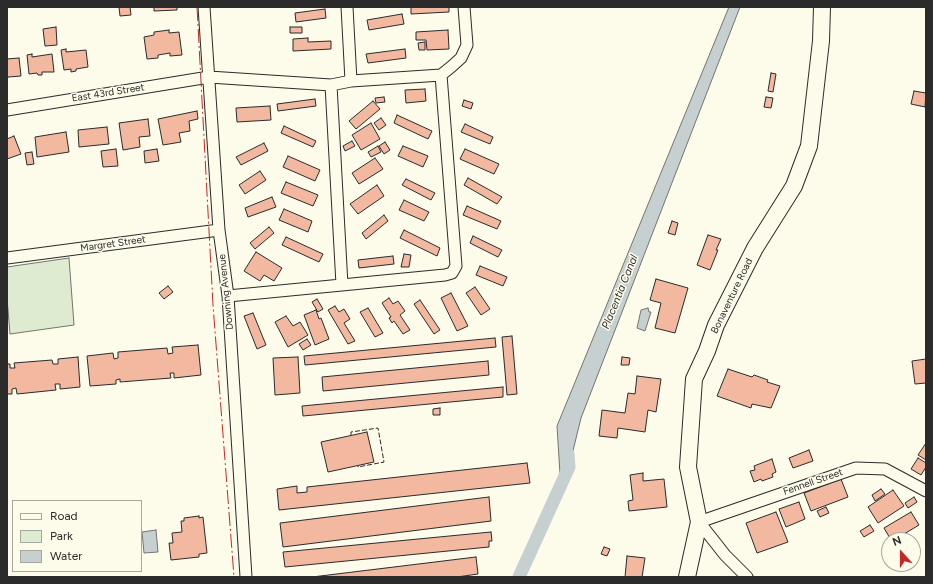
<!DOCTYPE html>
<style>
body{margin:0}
#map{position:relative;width:933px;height:584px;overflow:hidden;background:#fdfbea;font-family:Figtree,sans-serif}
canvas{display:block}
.frame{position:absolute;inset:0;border:8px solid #2b2b2b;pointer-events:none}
.legend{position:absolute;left:12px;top:500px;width:130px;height:72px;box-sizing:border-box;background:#fdfbea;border:1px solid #a9a89e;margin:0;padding:5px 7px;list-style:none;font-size:12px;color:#2b2b2b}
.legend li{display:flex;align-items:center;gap:8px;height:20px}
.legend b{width:20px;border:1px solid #a9a89e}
.north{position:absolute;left:881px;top:532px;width:40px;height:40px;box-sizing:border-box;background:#fdfbea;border:1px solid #a9a89e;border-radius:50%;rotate:339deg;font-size:11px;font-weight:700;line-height:16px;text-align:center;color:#2b2b2b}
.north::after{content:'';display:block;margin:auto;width:14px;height:18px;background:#c62828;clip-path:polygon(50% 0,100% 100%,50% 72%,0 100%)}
</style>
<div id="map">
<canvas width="933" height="584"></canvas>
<div class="frame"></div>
<ul class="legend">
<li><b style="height:5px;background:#fdfbea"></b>Road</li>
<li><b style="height:11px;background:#deebd1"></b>Park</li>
<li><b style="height:11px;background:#c7d0d0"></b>Water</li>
</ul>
<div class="north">N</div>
</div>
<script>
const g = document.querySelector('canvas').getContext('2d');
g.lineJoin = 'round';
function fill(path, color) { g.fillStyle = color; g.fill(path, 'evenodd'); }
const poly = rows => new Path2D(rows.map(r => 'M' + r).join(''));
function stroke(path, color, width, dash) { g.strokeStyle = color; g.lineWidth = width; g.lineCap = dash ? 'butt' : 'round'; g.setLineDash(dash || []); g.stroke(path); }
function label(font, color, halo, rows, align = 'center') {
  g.font = font + ' Figtree,sans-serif'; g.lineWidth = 3; g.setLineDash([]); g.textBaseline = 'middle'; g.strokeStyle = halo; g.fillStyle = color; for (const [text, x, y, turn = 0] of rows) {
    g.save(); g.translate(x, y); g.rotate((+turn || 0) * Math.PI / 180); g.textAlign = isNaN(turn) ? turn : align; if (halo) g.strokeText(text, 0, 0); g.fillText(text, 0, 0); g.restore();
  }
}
const green = poly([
 [69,258,74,325,10,334,7,298,7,267,69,258]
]);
fill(green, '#deebd1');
stroke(green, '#74746e', 1);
const water = poly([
 [729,7,740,7,581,418,569,467,518,577,560,474,557,426,729,7],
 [648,308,649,312,651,312,645,331,637,328,641,310,648,308],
 [156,530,158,552,144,553,142,532,156,530]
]);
fill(water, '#c7d0d0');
stroke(water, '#74746e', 1);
stroke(poly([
 [519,577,569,467,568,454]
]), '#c7d0d0', 13);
const building = poly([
 [119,7,130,7,131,15,120,16,119,7],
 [154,7,177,7,177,10,154,11,154,7],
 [411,7,449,7,449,12,411,14,411,7],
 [325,9,326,18,296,22,295,13,325,9],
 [402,14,404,24,369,30,367,20,402,14],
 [56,27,57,45,45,46,43,29,56,27],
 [290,27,302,27,302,33,290,33,290,27],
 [169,30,169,33,179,32,182,55,170,56,170,53,158,55,158,58,147,59,144,37,154,35,154,32,169,30],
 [448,30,449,49,427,50,426,40,416,40,416,32,448,30],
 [308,38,308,42,331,41,331,49,293,51,293,39,308,38],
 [425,42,425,50,419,50,418,43,425,42],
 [66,49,66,52,86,50,88,67,76,69,76,71,71,72,71,69,64,70,61,50,66,49],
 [405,49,406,58,368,63,366,54,405,49],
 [32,54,32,57,52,54,54,72,42,72,42,75,38,75,37,73,29,74,27,55,32,54],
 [19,58,21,76,8,77,7,79,7,59,19,58],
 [771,73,776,74,773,92,768,91,771,73],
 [425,89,426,101,406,103,405,90,425,89],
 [914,91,926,93,925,107,911,104,914,91],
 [384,97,385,102,376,103,375,98,384,97],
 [766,97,773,98,771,108,764,107,766,97],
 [315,99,316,106,278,111,277,104,315,99],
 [464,100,473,103,471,109,462,106,464,100],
 [373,101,380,109,356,129,349,121,373,101],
 [270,106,271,120,237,122,236,108,270,106],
 [197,111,198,119,189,121,190,131,179,133,181,142,163,145,158,119,197,111],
 [397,115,432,131,428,139,394,123,397,115],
 [381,118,386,125,379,130,374,123,381,118],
 [148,119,150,136,139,137,140,147,123,150,119,123,148,119],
 [371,123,380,139,361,150,352,135,371,123],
 [465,124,493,137,490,144,461,132,465,124],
 [284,126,316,141,313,147,281,133,284,126],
 [107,127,109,144,79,147,78,130,107,127],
 [66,132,69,152,37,157,35,137,66,132],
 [14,136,21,154,7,159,7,139,14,136],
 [352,141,355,146,345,151,343,146,352,141],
 [385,142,390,150,384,154,379,146,385,142],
 [264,143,268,151,241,165,236,157,264,143],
 [378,146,381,152,371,157,368,152,378,146],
 [403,146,428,156,423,167,398,156,403,146],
 [116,149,118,166,103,167,101,151,116,149],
 [157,149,159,161,145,163,144,151,157,149],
 [465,149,499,164,494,174,460,159,465,149],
 [32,152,34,164,27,165,25,153,32,152],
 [288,156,320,170,315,181,283,167,288,156],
 [375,158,383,169,359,184,352,173,375,158],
 [260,171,266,180,245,194,239,185,260,171],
 [468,178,502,197,497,204,464,185,468,178],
 [406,179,435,193,431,200,402,185,406,179],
 [286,182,318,195,313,206,281,193,286,182],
 [377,185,384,196,358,214,350,204,377,185],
 [272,197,276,207,248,217,245,208,272,197],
 [404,200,429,212,424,221,399,210,404,200],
 [467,206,501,221,497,229,463,215,467,206],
 [284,209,312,221,308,232,279,220,284,209],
 [384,215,388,221,366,239,362,233,384,215],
 [672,221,678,223,675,235,668,233,672,221],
 [269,227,274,233,255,249,250,243,269,227],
 [404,230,440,248,437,256,400,238,404,230],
 [708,235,721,239,716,250,718,250,710,270,697,265,708,235],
 [473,236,502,250,498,257,470,243,473,236],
 [286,237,323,254,319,262,282,245,286,237],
 [256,252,282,268,274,281,264,275,260,281,244,271,256,252],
 [404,254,411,255,409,267,401,267,404,254],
 [393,256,394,264,359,268,358,260,393,256],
 [480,266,507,277,503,286,476,275,480,266],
 [656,279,688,288,675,333,655,328,661,303,650,300,656,279],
 [168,286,173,292,164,299,159,293,168,286],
 [475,287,490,309,481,315,466,293,475,287],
 [451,293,468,326,457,331,441,298,451,293],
 [389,298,393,304,398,301,405,311,400,315,410,330,403,334,394,321,392,323,389,318,391,317,382,303,389,298],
 [317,299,323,309,318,312,312,302,317,299],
 [420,300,440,330,434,334,414,304,420,300],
 [335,306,339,312,344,309,350,319,344,323,355,341,348,344,328,310,335,306],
 [368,308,383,333,375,337,360,312,368,308],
 [316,310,319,319,321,318,329,339,315,345,304,315,316,310],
 [253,313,266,345,257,349,244,316,253,313],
 [286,316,293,326,300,322,308,335,288,347,275,322,286,316],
 [512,336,517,394,507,395,502,337,512,336],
 [495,338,496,347,305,365,304,356,495,338],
 [307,339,311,345,303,350,299,344,307,339],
 [198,345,201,375,174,378,174,373,170,373,171,378,120,382,120,379,116,380,116,384,90,386,87,356,113,353,114,359,118,358,118,352,167,348,168,354,173,353,172,347,198,345],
 [78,357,80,387,60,389,60,384,55,384,56,390,17,394,16,388,12,389,12,394,7,394,7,364,10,364,10,368,15,368,14,363,52,360,53,364,58,364,58,359,78,357],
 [298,357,300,393,275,395,273,358,298,357],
 [622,357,630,358,629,365,621,365,622,357],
 [926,359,926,383,915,384,912,361,926,359],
 [488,361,489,375,323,391,322,377,488,361],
 [728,369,752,377,754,375,768,380,767,382,780,386,771,408,752,404,751,408,717,396,728,369],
 [637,376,661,379,656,412,648,410,645,432,618,428,617,438,599,436,602,410,625,413,628,393,635,394,637,376],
 [503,387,503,397,303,416,302,406,503,387],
 [440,408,440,415,433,415,433,409,440,408],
 [367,432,374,462,328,472,321,442,367,432],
 [926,443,926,460,918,455,926,443],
 [809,450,813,461,793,468,789,458,809,450],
 [918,458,926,463,926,467,921,475,911,469,918,458],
 [772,459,776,472,772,474,773,477,762,481,761,479,754,482,750,471,755,470,754,466,772,459],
 [527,463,530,483,279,510,277,489,297,486,297,493,307,492,307,487,527,463],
 [643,473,643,481,664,479,667,507,629,511,628,501,633,500,630,475,643,473],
 [841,479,848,497,811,511,804,493,841,479],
 [881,489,885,494,875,501,872,495,881,489],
 [893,490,904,506,878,523,868,507,893,490],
 [489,497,491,521,283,547,280,523,489,497],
 [914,497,917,502,908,508,905,503,914,497],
 [799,502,805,519,786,527,779,509,799,502],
 [826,507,829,513,820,517,817,511,826,507],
 [776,512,788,542,757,553,746,523,776,512],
 [911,512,919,525,894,540,891,540,884,528,911,512],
 [199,516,199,518,203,517,207,553,199,554,199,557,171,560,169,543,173,543,172,533,182,532,181,521,184,521,184,518,199,516],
 [870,525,874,531,864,537,860,531,870,525],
 [491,532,492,541,489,541,489,547,285,567,283,552,491,532],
 [604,547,610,549,607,556,601,554,604,547],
 [627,556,645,558,642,577,625,577,627,556],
 [476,557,478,574,457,577,312,577,476,557]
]);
fill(building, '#f2b8a0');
stroke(building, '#2b2b2b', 1);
const street = poly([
 [204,7,219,230,228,296,246,577],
 [347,7,351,81],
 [331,85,342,285],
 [7,110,209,77,331,85,351,81,441,75],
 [7,258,219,230],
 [228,296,445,275,452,273,456,266,441,75,451,67,461,58,467,45,464,7],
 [747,577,725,555,699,522,856,468,885,469,926,491]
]);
const secondary = poly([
 [687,577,699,522,688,467,694,379,707,351,716,325,755,248,794,186,809,146,821,41,822,7]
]);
stroke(street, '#2b2b2b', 13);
stroke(secondary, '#2b2b2b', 18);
stroke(street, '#fdfbea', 11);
stroke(secondary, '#fdfbea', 16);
stroke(poly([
 [351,435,351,432,378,428,384,462,358,467,358,466]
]), '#2b2b2b', 1, [5, 2]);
stroke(poly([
 [197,7,213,305,234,577]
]), '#c62828', 1, [14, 3, 2, 3]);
label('10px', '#2b2b2b', '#fdfbea', [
 ["East 43rd Street",108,93,-9],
 ["Margret Street",113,244,-8],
 ["Downing Avenue",226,292,-96],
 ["Bonaventure Road",732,296,-64],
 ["Fennell Street",813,482,-19]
]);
label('italic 11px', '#2b2b2b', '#fdfbea', [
 ["Placentia Canal",620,292,-68]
]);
</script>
